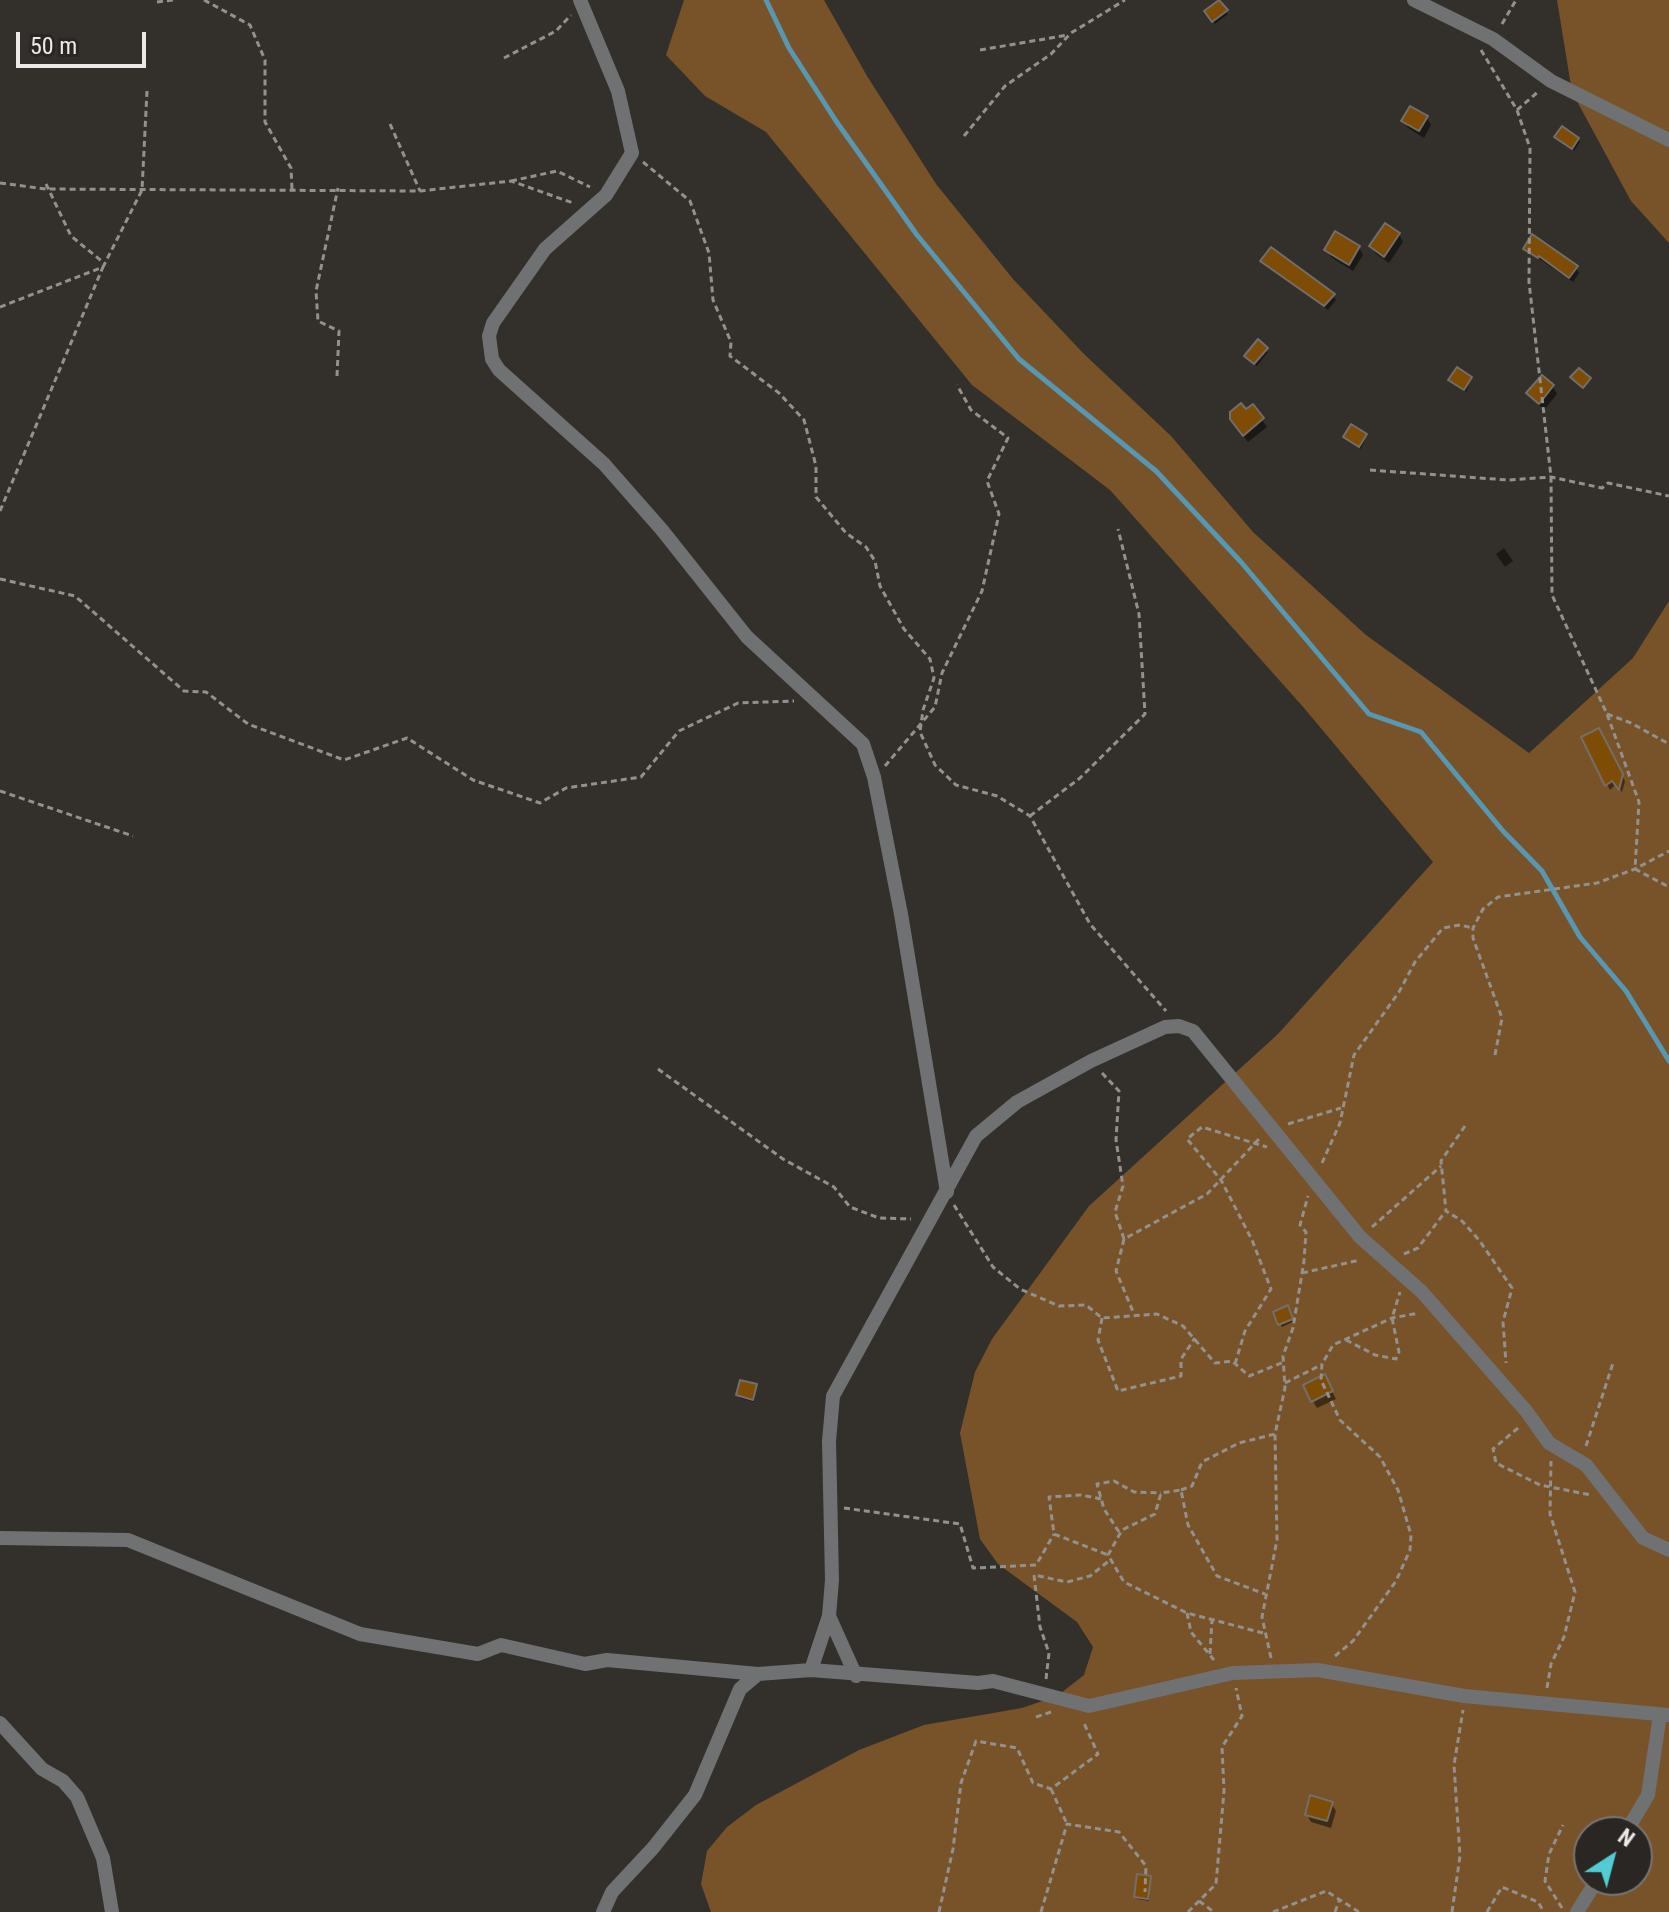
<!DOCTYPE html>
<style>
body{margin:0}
#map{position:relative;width:1669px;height:1912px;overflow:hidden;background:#33302c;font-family:"Roboto Condensed",sans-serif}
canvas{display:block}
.north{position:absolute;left:1573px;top:1816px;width:80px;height:80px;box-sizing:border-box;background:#292623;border:2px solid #777472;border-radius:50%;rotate:36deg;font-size:22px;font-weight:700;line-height:32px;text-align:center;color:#eceae8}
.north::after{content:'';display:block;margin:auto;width:28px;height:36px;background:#51ccd2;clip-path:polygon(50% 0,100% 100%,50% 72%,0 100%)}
.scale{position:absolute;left:16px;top:32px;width:130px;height:36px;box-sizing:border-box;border:4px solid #eceae8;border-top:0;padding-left:10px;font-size:24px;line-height:28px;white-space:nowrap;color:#eceae8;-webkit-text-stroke:6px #292623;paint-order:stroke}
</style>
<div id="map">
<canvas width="1669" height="1912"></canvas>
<div class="north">N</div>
<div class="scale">50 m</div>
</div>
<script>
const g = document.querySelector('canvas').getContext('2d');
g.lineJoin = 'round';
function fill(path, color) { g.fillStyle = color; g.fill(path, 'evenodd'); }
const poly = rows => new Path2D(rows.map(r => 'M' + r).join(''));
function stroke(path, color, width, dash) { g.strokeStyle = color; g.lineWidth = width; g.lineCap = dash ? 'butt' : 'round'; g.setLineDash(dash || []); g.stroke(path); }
fill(poly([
 [684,0,824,0,867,76,936,184,1013,279,1084,354,1171,436,1253,532,1366,635,1529,753,1633,658,1669,601,1669,1912,711,1912,701,1884,707,1851,727,1827,756,1805,859,1750,924,1725,1022,1708,1057,1696,1084,1675,1093,1647,1077,1622,998,1564,980,1539,960,1433,975,1372,992,1339,1089,1206,1278,1034,1433,862,1304,708,1110,490,972,385,766,132,705,96,666,55],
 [1589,1832,1637,1832,1637,1880,1589,1880],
 [1557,0,1669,0,1669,243,1631,201,1572,92]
]), '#785228');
fill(poly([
 [1219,2,1228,14,1215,24,1207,11],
 [1427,118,1431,125,1424,138,1408,128,1404,121],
 [1557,137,1578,139,1580,142,1574,151],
 [1399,234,1403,242,1389,263,1376,254,1371,247],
 [1359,247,1363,255,1353,271,1331,257,1326,250],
 [1525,249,1576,268,1579,273,1573,282],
 [1263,261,1333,295,1336,300,1328,310],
 [1258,342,1268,352,1257,366,1248,359],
 [1471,378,1466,392,1450,380],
 [1553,387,1557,394,1544,410,1528,394],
 [1252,406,1267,427,1248,442,1236,427],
 [1366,436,1361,449,1345,437],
 [1504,548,1513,561,1505,567,1496,554],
 [1598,730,1625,781,1622,792,1616,784,1610,790,1583,738],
 [1287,1308,1293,1322,1282,1327,1275,1313],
 [1328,1384,1336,1399,1317,1408,1313,1401],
 [756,1386,754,1402,740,1398,738,1395],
 [1331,1803,1336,1811,1331,1828,1311,1822,1307,1815],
 [1150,1878,1149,1901,1137,1899,1136,1896]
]), '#0007');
stroke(poly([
 [766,0,789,48,836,121,917,235,1019,359,1156,471,1241,562,1369,714,1421,732,1503,831,1542,871,1580,937,1626,991,1669,1061]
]), '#5897b2', 5);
const building = poly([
 [1219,0,1228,10,1212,22,1204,11,1219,0],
 [1410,106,1428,116,1419,131,1401,121,1410,106],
 [1562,126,1579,138,1572,149,1554,137,1562,126],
 [1385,223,1400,233,1384,257,1369,246,1385,223],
 [1335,231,1360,246,1349,265,1324,250,1335,231],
 [1532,234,1578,266,1569,278,1539,256,1538,258,1523,249,1532,234],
 [1271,247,1335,294,1324,306,1260,261,1271,247],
 [1258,339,1268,348,1254,364,1244,356,1258,339],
 [1457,367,1472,377,1464,390,1448,380,1457,367],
 [1579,368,1591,378,1583,388,1570,377,1579,368],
 [1542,375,1554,385,1539,404,1526,393,1542,375],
 [1241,403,1246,409,1253,404,1264,418,1243,436,1230,419,1230,412,1241,403],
 [1351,424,1367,434,1359,447,1343,437,1351,424],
 [1599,728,1623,774,1619,790,1612,781,1605,786,1581,737,1599,728],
 [1288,1305,1293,1319,1278,1325,1273,1312,1288,1305],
 [1325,1374,1333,1391,1311,1402,1303,1385,1325,1374],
 [740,1380,757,1384,753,1400,736,1395,740,1380],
 [1310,1795,1333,1802,1327,1821,1305,1815,1310,1795],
 [1137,1874,1151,1876,1148,1899,1134,1897,1137,1874]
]);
fill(building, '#7f4c05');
stroke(building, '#736e6a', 2);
stroke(poly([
 [204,0,250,25,265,60,265,122,291,168,292,189],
 [157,2,173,0],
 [1502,24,1516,0],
 [980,50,1068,35],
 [1481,50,1517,110,1530,148,1529,282,1551,477,1552,595,1607,714,1639,802,1635,869,1669,887],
 [504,58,556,31,571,15],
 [1517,110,1539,91],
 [390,124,420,191],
 [964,136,1005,86,1051,54,1071,33,1125,0],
 [643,162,690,201,709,253,713,300,731,342,730,356,779,393,804,420,816,466,816,497,846,533,866,547,875,561,880,586,904,629,930,659,934,678,923,710,920,732,935,765,956,785,997,796,1030,816,1090,924,1166,1011],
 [511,181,557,171,590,187],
 [0,183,46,189,420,191,511,181,573,203],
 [46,184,71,236,104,263],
 [0,307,103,267,142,190,147,91],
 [337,376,339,331,318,321,316,291,338,188],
 [1370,470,1508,480,1551,477,1602,488,1608,483,1669,496],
 [0,511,103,267],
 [0,579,75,596,184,691,206,692,248,724,344,760,407,738,473,780,540,803,566,788,641,777,679,731,738,703,794,701],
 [1607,714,1631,723,1669,744],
 [885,766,935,707,942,673,982,591,999,514,987,481,1008,438,971,410,957,385],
 [0,791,133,836],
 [1030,816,1080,778,1145,714,1139,614,1118,529],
 [1495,1055,1502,1018,1473,938,1473,928,1483,909,1498,897,1597,883,1635,869,1669,851],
 [658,1069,783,1159,834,1187,850,1207,879,1218,911,1219],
 [1102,1073,1119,1091,1116,1140,1123,1186,1115,1212,1124,1239,1207,1194,1260,1138],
 [1288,1124,1341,1108],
 [1465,1126,1441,1161,1446,1211,1462,1221,1479,1240,1512,1288,1503,1322,1506,1363],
 [1322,1163,1340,1123,1354,1055,1399,992,1415,962,1443,928,1460,925,1473,928],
 [954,1205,993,1267,1020,1289,1059,1306,1086,1305,1102,1318,1157,1314,1183,1326,1215,1363,1232,1361,1249,1376,1284,1362],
 [1372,1227,1441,1166],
 [1124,1239,1116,1271,1134,1314],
 [1404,1254,1418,1248,1445,1212],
 [1302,1273,1360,1260],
 [1102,1318,1098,1340,1118,1391,1181,1376,1181,1359,1195,1338],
 [1346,1340,1375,1355,1396,1359,1399,1352,1392,1318,1400,1292],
 [1235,1364,1245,1331,1271,1289,1252,1240,1221,1180,1187,1139,1202,1127,1267,1147],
 [1285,1383,1321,1365],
 [1518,1428,1493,1449,1496,1463,1540,1485,1591,1495],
 [1586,1446,1613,1363],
 [1181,1490,1192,1486,1202,1462,1239,1443,1275,1434],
 [1101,1499,1081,1495,1049,1497,1054,1534,1108,1555],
 [844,1508,960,1524,973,1568,1036,1565,1054,1534],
 [1119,1532,1104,1509,1097,1484,1114,1481,1134,1492,1161,1493],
 [1187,1613,1191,1632,1214,1660],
 [1263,1633,1187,1613,1124,1582,1108,1555,1122,1530,1155,1514,1161,1493,1181,1490,1188,1525,1217,1576,1265,1594],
 [1210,1654,1212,1619],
 [1335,1656,1353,1641,1396,1581,1410,1550,1411,1535,1398,1490,1380,1457,1340,1420,1321,1380,1322,1364,1333,1345,1392,1318,1419,1313],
 [1271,1658,1262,1617,1277,1540,1275,1434,1285,1388,1283,1356,1293,1328,1304,1261,1306,1232,1300,1225,1308,1196],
 [1046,1679,1049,1653,1040,1627,1034,1575,1067,1582,1090,1576,1110,1560],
 [1547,1688,1551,1664,1564,1637,1575,1592,1550,1514,1551,1461],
 [1036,1717,1051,1712],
 [1051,1789,1067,1824],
 [1199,1901,1214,1912],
 [1562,1908,1545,1881,1549,1854,1563,1825],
 [939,1912,953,1849,961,1783,976,1741,1017,1748,1033,1783,1051,1789,1098,1754,1083,1721],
 [1041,1912,1067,1824,1119,1832,1146,1866,1145,1892],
 [1188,1912,1216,1884,1224,1791,1222,1747,1242,1716,1236,1688],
 [1273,1912,1326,1891,1359,1912],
 [1335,1912,1339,1901],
 [1452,1912,1460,1856,1454,1765,1463,1710],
 [1487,1912,1502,1887,1538,1902,1544,1912]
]), '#93918e', 3, [6, 4]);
stroke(poly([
 [580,0,618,91,632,153,606,195,545,249,493,323,489,336,492,359,499,370,604,464,662,530,747,637,863,744,874,777,901,914,947,1192],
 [1414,0,1493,39,1551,81,1669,140],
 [0,1538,128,1540,360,1634,478,1654,501,1645,585,1664,607,1660,758,1674,811,1670,978,1683,993,1681,1089,1706,1233,1673,1318,1670,1464,1696,1669,1715],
 [829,1616,856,1676],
 [811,1670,829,1616,832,1580,829,1441,833,1396,976,1136,1017,1102,1091,1061,1165,1027,1179,1026,1193,1031,1360,1237,1422,1292,1527,1412,1549,1443,1586,1465,1643,1538,1669,1550],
 [0,1723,42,1769,63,1781,77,1797,103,1858,112,1912],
 [1626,1832,1648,1795,1660,1715],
 [603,1912,612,1892,653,1848,695,1795,740,1689,758,1674],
 [1577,1912,1597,1880]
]), '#707173', 14);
</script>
